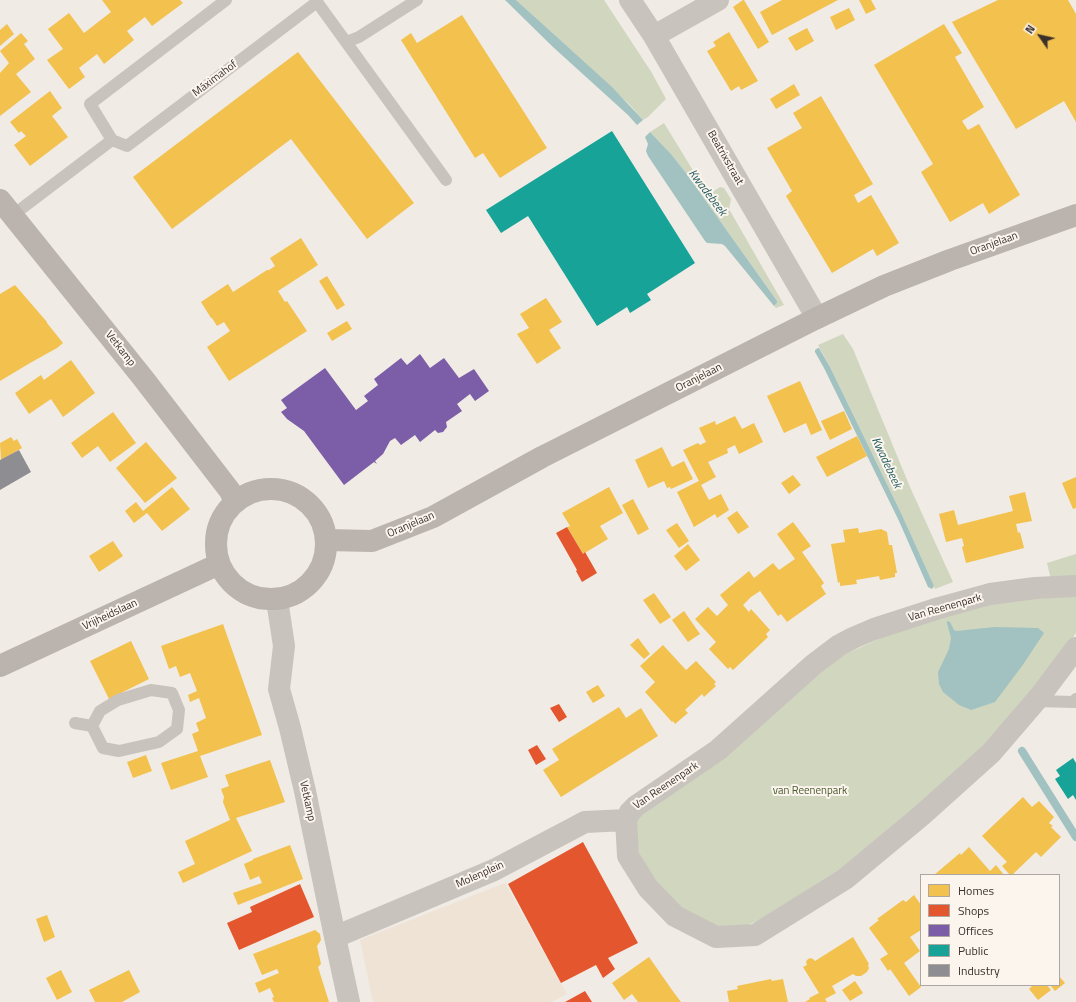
<!DOCTYPE html>
<meta charset="utf-8">
<style>
body{margin:0}
#map{position:relative;width:1076px;height:1002px;overflow:hidden;background:#f0ebe5;font-family:"Titillium Web",sans-serif}
canvas{display:block}
.legend{position:absolute;left:920px;top:874px;width:140px;height:112px;box-sizing:border-box;background:#fbf5ee;border:1px solid #aea6a0;margin:0;padding:5px 7px;list-style:none;font-size:12px;color:#3b302b}
.legend li{display:flex;align-items:center;gap:8px;height:20px}
.legend b{width:20px;border:1px solid #aea6a0}
.north{position:absolute;left:1020px;top:16px;width:40px;height:40px;-webkit-text-stroke:3px #fbf5ee;paint-order:stroke;rotate:304deg;font-size:11px;font-weight:700;line-height:16px;text-align:center;color:#3b302b}
.north::after{content:'';display:block;margin:auto;width:14px;height:18px;background:#3b302b;clip-path:polygon(50% 0,100% 100%,50% 72%,0 100%)}
</style>
<div id="map">
<canvas width="1076" height="1002"></canvas>
<ul class="legend">
<li><b style="height:11px;background:#f2c14e"></b>Homes</li>
<li><b style="height:11px;background:#e4572e"></b>Shops</li>
<li><b style="height:11px;background:#7b5ea7"></b>Offices</li>
<li><b style="height:11px;background:#17a398"></b>Public</li>
<li><b style="height:11px;background:#8d8d92"></b>Industry</li>
</ul>
<div class="north">N</div>
</div>
<script>
const g = document.querySelector('canvas').getContext('2d');
g.lineJoin = 'round';
function fill(path, color) { g.fillStyle = color; g.fill(path, 'evenodd'); }
const poly = rows => new Path2D(rows.map(r => 'M' + r).join(''));
function stroke(path, color, width, dash) { g.strokeStyle = color; g.lineWidth = width; g.lineCap = dash ? 'butt' : 'round'; g.setLineDash(dash || []); g.stroke(path); }
function label(font, color, halo, rows, align = 'center') {
  g.font = font + ' "Titillium Web",sans-serif'; g.lineWidth = 4; g.setLineDash([]); g.textBaseline = 'middle'; g.strokeStyle = halo; g.fillStyle = color; for (const [text, x, y, turn = 0] of rows) {
    g.save(); g.translate(x, y); g.rotate((+turn || 0) * Math.PI / 180); g.textAlign = isNaN(turn) ? turn : align; if (halo) g.strokeText(text, 0, 0); g.fillText(text, 0, 0); g.restore();
  }
}
fill(poly([
 [516,0,604,0,652,73,666,99,648,117,643,120,629,104],
 [664,123,708,195,720,187,724,188,731,199,729,209,784,305,776,308,774,306,777,303,777,301,686,173,671,154,650,132],
 [843,334,853,349,910,487,953,582,935,589,902,515,830,367,818,345],
 [1076,554,1076,578,1051,580,1047,563],
 [1076,593,1076,633,1058,659,1001,733,861,859,768,917,734,930,708,929,648,888,631,823,831,661,900,629,993,604]
]), '#d1d6bf');
fill(poly([
 [505,883,567,994,551,1002,373,1002,360,940]
]), '#eee3d5');
fill(poly([
 [505,0,516,0,612,87,643,120,637,125,628,115,553,47],
 [650,132,671,154,686,173,777,301,777,303,774,306,725,246,722,244,707,243,705,241,648,156,646,151,648,144,645,137],
 [818,348,819,348,830,367,902,515,934,586,932,589,928,587,899,521,824,368,815,352,815,350],
 [947,621,950,622,954,630,956,631,995,627,1038,628,1044,633,1022,666,995,702,971,710,959,705,943,692,939,684,938,672,949,649,951,638,947,623]
]), '#a1c2c1');
fill(poly([
 [102,0,180,0,183,3,152,26,145,17,127,31,134,40,104,64,97,54,79,68,85,77,69,89,47,60,63,49,48,29,69,13,84,33,111,12],
 [743,0,744,0,769,42,758,49,733,7],
 [782,0,838,0,772,35,760,12],
 [859,0,871,0,876,9,866,14],
 [998,0,1068,0,1076,14,1076,122,1064,101,1016,129,952,22],
 [849,8,855,20,836,30,830,17],
 [462,15,547,148,500,178,483,153,475,158,401,40,411,33,417,43],
 [7,24,14,34,0,46,0,30],
 [944,24,962,53,955,57,984,107,962,121,968,130,979,124,1020,195,989,214,983,203,950,222,921,172,933,164,874,65],
 [807,28,814,41,796,51,788,38],
 [729,32,758,81,741,90,739,86,731,91,707,51,716,46,713,42],
 [21,33,28,41,24,44,35,59,16,74,31,92,0,116,0,73,9,63,0,51],
 [298,52,414,203,367,239,291,139,172,229,133,177],
 [794,84,800,95,776,109,770,99],
 [50,91,62,108,52,116,68,137,30,166,14,145,26,136,21,131,19,133,10,122],
 [821,96,873,184,854,195,858,203,871,195,899,243,877,256,873,249,832,273,786,196,792,191,767,148,802,128,793,113],
 [301,238,318,265,278,291,285,302,287,301,307,331,229,381,207,347,230,331,224,322,217,326,212,318,211,318,201,302,228,284,233,292,267,270,269,270,275,266,270,258],
 [327,276,345,305,337,310,319,281],
 [15,285,47,322,47,323,63,343,57,348,30,363,0,381,0,294],
 [546,298,562,322,549,330,561,348,537,364,517,334,529,328,520,314],
 [347,321,352,329,332,341,327,333],
 [71,360,95,393,63,417,51,399,29,414,15,393,41,375,44,380],
 [800,381,822,430,811,435,806,423,784,433,767,396],
 [844,411,852,429,830,440,821,421],
 [113,412,136,443,110,462,98,446,82,458,71,443],
 [735,416,742,429,754,423,763,442,739,454,735,445,727,449,728,453,708,462,716,477,701,485,709,500,721,494,729,510,717,518,715,514,694,527,677,492,699,481,683,450,698,443,700,445,706,442,699,428,715,421,716,425],
 [857,436,867,456,827,477,816,457],
 [11,437,14,441,17,439,22,448,1,460,0,443],
 [146,442,177,478,145,503,116,468],
 [662,447,672,467,684,461,693,479,671,489,670,487,667,488,664,481,648,488,635,460],
 [793,475,801,485,789,494,781,483],
 [1076,477,1076,508,1073,509,1062,483],
 [172,487,190,509,162,531,147,513,134,523,125,511,136,502,143,511],
 [609,487,623,513,600,526,608,539,583,554,567,527,570,526,562,513],
 [1025,492,1032,521,1016,524,1018,533,1020,532,1024,548,966,563,962,547,964,546,962,538,946,542,939,514,954,510,958,525,1013,511,1009,496],
 [633,499,649,529,638,535,622,505],
 [737,511,749,527,738,534,727,518],
 [793,522,811,546,802,552,824,583,821,586,826,594,787,622,781,614,778,616,760,591,751,597,743,605,749,612,751,609,770,630,766,634,768,637,733,670,730,667,728,669,709,649,716,642,695,619,708,607,717,616,728,605,720,595,749,571,754,578,773,563,779,570,795,559,777,534],
 [677,523,689,541,679,548,666,530],
 [858,528,859,533,881,529,887,532,889,545,892,545,897,573,895,573,895,577,880,580,879,576,856,580,857,584,840,586,840,582,838,583,831,544,845,542,843,530],
 [113,541,123,556,99,572,89,556],
 [688,544,700,560,686,571,674,556],
 [654,593,671,617,660,624,643,600],
 [684,611,700,634,688,642,672,620],
 [223,624,262,735,200,756,208,777,171,790,161,763,198,751,192,734,199,731,196,723,206,718,199,698,190,702,188,695,197,691,190,673,180,677,176,666,169,669,161,646],
 [638,638,650,654,644,659,630,645],
 [131,641,149,679,109,699,90,661],
 [663,645,686,670,696,661,716,682,714,684,716,686,704,697,702,694,685,710,688,713,675,724,673,721,672,722,645,692,655,682,640,666],
 [598,685,605,696,593,703,586,692],
 [619,707,626,718,641,708,658,736,561,797,543,770,559,760,552,749],
 [146,755,152,771,133,778,127,762],
 [270,760,285,802,236,818,252,851,183,883,178,872,195,864,185,841,230,820,223,802,224,797,221,789,229,786,225,775],
 [1023,797,1032,807,1039,801,1054,817,1049,823,1053,826,1051,827,1061,837,1041,857,1036,852,1012,875,1010,875,1002,866,1007,862,982,836],
 [290,845,303,879,238,905,233,893,262,883,259,876,250,880,244,864,253,860,253,859],
 [969,847,990,871,996,865,1004,875,934,875,960,853,961,855],
 [914,895,921,905,921,930,910,937,920,951,904,963,921,987,909,996,890,969,888,971,880,959,888,954,869,928,879,920,877,919,903,900,906,902],
 [47,915,55,937,44,942,36,919],
 [315,930,320,934,321,940,317,946,321,964,318,967,329,1002,274,1002,272,998,274,997,270,988,259,993,255,983,279,973,277,969,262,975,253,954],
 [853,937,869,964,868,965,869,968,867,972,861,976,856,976,853,974,832,986,836,993,825,999,827,1002,805,1002,810,999,809,998,819,993,803,967,807,965,806,962,807,960,810,958,813,959,815,961],
 [649,957,672,990,681,1002,638,1002,632,994,624,1000,612,983],
 [61,970,72,992,57,1000,46,978],
 [129,970,140,992,122,1002,95,1002,89,990],
 [1059,976,1065,983,1055,991,1050,985,1059,985],
 [771,979,772,981,783,979,788,1002,729,1002,727,991,738,989,737,986],
 [855,981,863,993,850,1001,842,990],
 [1033,985,1047,985,1051,990,1038,1000,1029,989]
]), '#f2c14e');
fill(poly([
 [567,527,583,554,585,552,597,573,582,582,576,571,577,570,556,533],
 [559,704,567,717,559,722,550,708],
 [537,745,546,759,536,765,528,750],
 [583,842,638,943,608,958,615,969,603,978,596,965,561,983,508,884],
 [300,884,314,917,239,950,227,923,252,912,250,907],
 [585,991,592,1002,565,1002]
]), '#e4572e');
fill(poly([
 [420,354,430,368,444,358,459,378,474,369,489,391,475,401,470,394,457,404,462,411,446,422,447,427,443,432,438,433,435,430,420,442,415,435,401,445,395,438,390,441,383,454,375,461,377,464,374,462,344,485,304,431,287,419,281,412,287,408,281,400,325,368,356,410,368,401,364,396,378,385,374,379,401,358,407,365]
]), '#7b5ea7');
fill(poly([
 [612,131,695,263,647,294,651,300,630,313,627,307,597,326,528,216,501,233,486,210],
 [1073,758,1076,763,1076,800,1073,795,1068,799,1055,779,1060,776,1056,770]
]), '#17a398');
fill(poly([
 [19,450,31,472,0,490,0,460]
]), '#8d8d92');
stroke(poly([
 [1022,751,1076,837]
]), '#a1c2c1', 8);
stroke(poly([
 [346,42,359,37,417,0],
 [112,140,90,104,226,0],
 [13,215,112,140,127,146,317,2,446,180],
 [1036,701,1074,702,1076,699],
 [75,723,92,726,100,711,118,700,151,690,172,693,179,710,177,729,159,742,119,751,103,748,92,726]
]), '#c9c3be', 12);
stroke(poly([
 [630,0,654,36,817,318],
 [654,36,718,0],
 [1076,586,1035,588,990,594,939,608,874,629,853,638,838,646,813,665,718,750,636,806,630,812,626,820,628,856,648,888,675,916,716,937,755,935,845,879,922,815,991,753,1040,696,1076,648],
 [277,600,284,646,279,689,290,728,305,791,335,937,349,1002],
 [335,937,494,870,585,822,626,820]
]), '#c9c3be', 22);
stroke(poly([
 [0,200,143,378,230,491,235,502],
 '216 544a55 55 0 1 1 110 0a55 55 0 1 1-110 0Z',
 [327,540,372,541,433,517,542,457,817,318,884,286,950,260,1076,215],
 [0,666,219,564]
]), '#bab3ae', 22);
label('11px', '#3b302b', '#fbf5ee', [
 ["Máximahof",215,79,-37],
 ["Beatrixstraat",725,158,60],
 ["Oranjelaan",994,244,-20],
 ["Vetkamp",120,349,52],
 ["Oranjelaan",699,378,-27],
 ["Oranjelaan",411,525,-23],
 ["Van Reenenpark",945,608,-16],
 ["Vrijheidslaan",110,615,-25],
 ["Van Reenenpark",666,786,-34],
 ["Vetkamp",307,801,78],
 ["Molenplein",480,875,-24]
]);
label('11px', '#4a5a2e', '#fbf5ee', [
 ["van Reenenpark",810,791]
]);
label('italic 12px', '#1f5a5e', '#fbf5ee', [
 ["Kwadebeek",707,193,53],
 ["Kwadebeek",886,463,65]
]);
</script>
